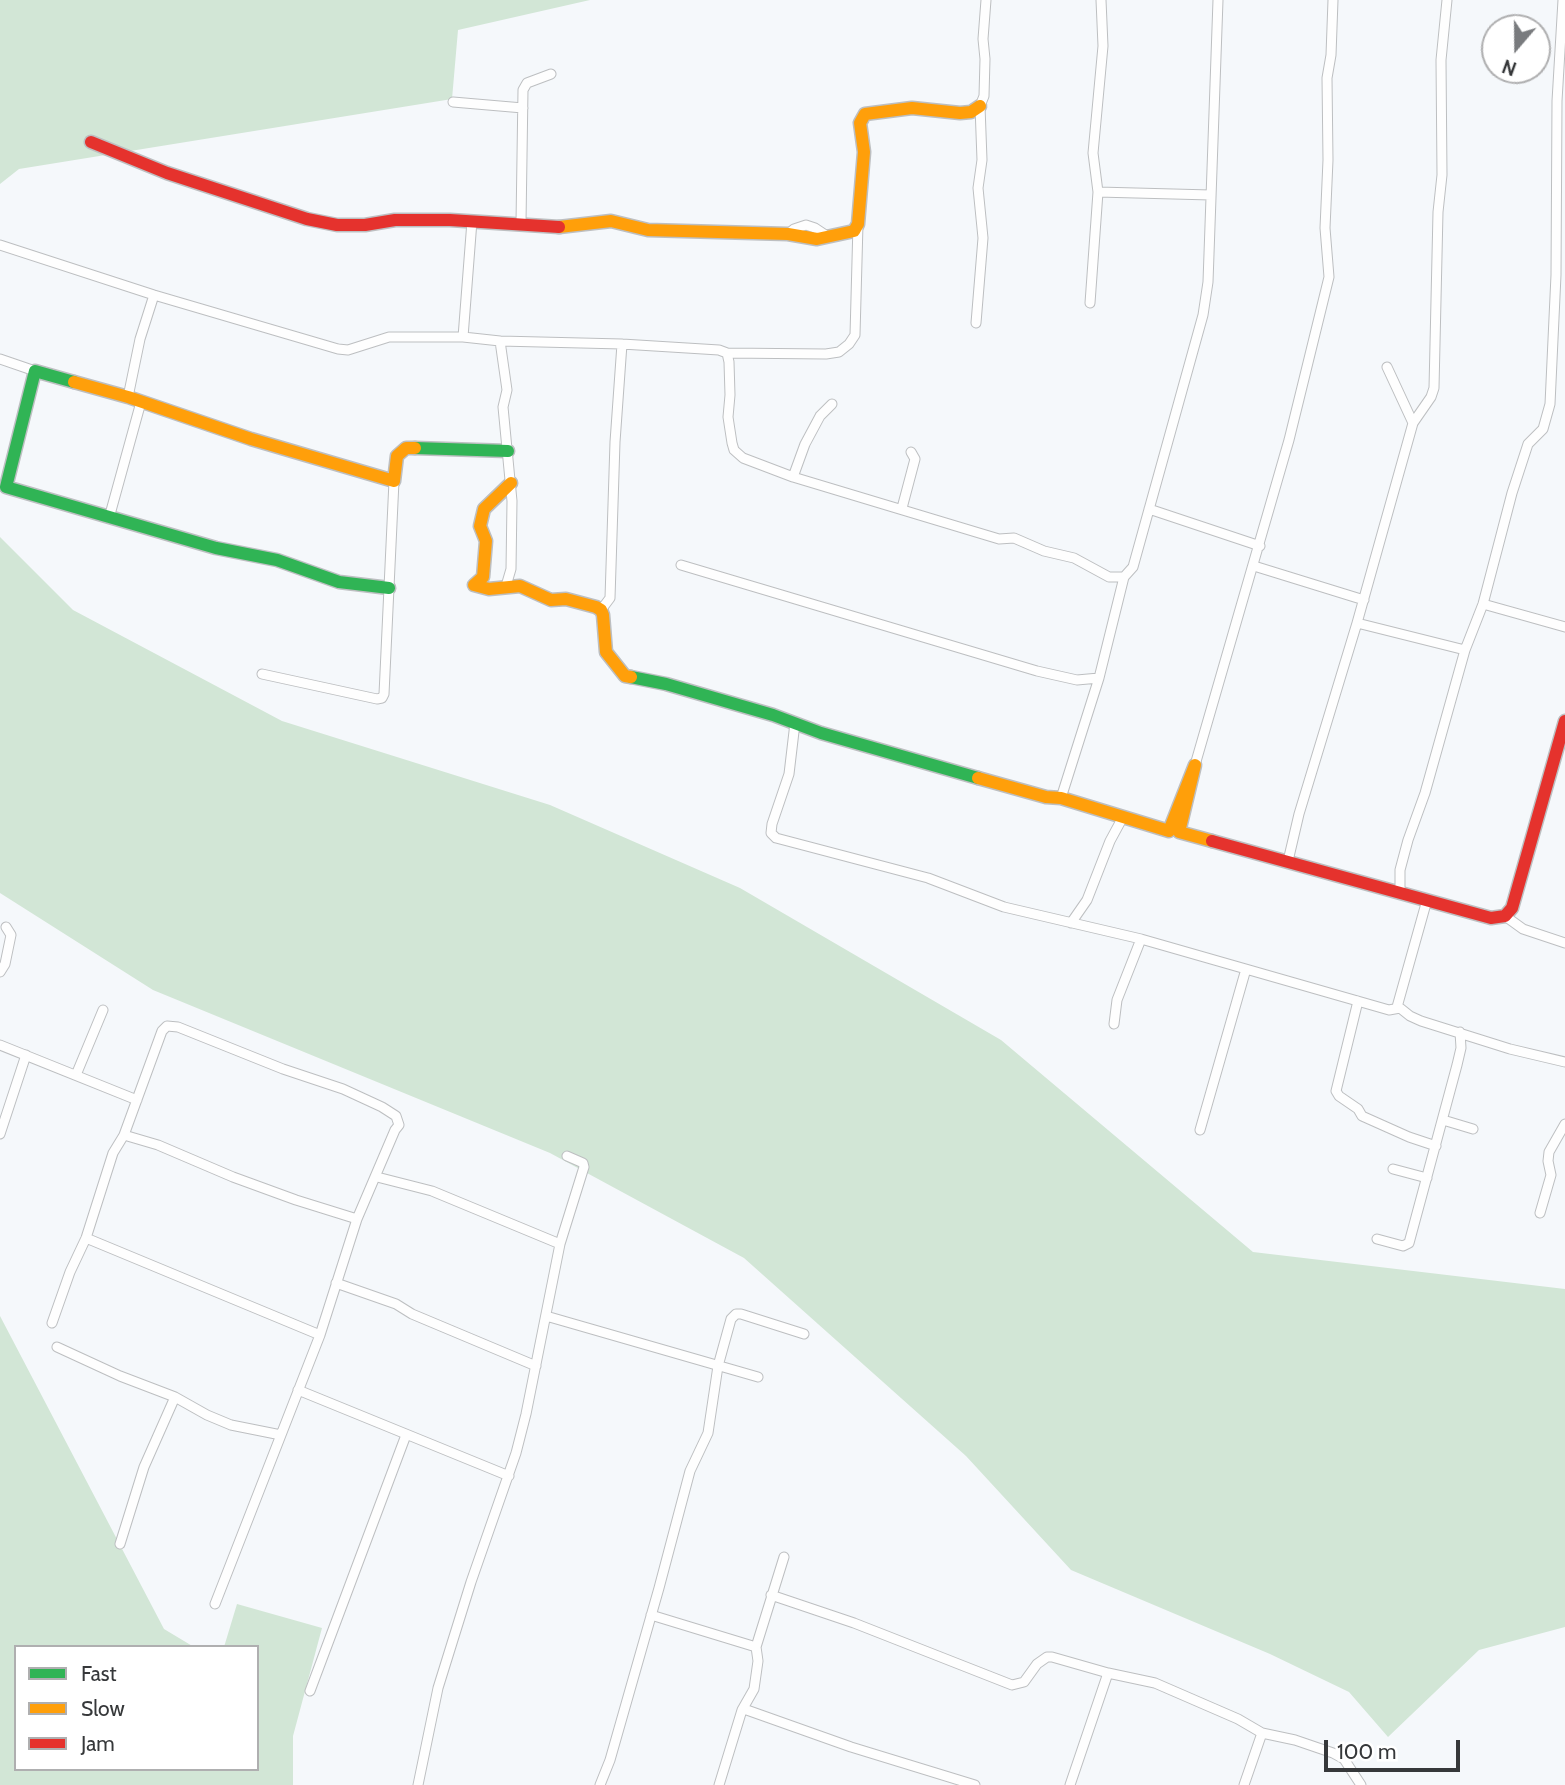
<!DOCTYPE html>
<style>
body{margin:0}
#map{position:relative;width:1565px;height:1785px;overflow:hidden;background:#f5f8fb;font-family:Cabin,sans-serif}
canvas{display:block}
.legend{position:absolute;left:14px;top:1645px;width:245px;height:126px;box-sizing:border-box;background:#fff;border:2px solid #afafb0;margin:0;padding:9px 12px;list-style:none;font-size:21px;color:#36383a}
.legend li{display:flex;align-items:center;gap:14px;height:35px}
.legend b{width:35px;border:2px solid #afafb0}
.north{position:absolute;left:1481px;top:14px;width:70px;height:70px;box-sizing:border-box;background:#fff;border:2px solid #afafb0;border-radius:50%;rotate:200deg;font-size:19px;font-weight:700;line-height:28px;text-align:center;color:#36383a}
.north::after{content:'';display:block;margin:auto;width:24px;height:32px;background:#797b7e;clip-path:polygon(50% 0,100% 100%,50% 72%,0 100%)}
.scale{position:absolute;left:1324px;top:1740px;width:136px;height:32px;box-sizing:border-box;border:4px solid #36383a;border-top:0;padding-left:9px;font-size:21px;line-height:24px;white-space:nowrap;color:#36383a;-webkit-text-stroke:5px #fff;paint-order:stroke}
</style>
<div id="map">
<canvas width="1565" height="1785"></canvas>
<ul class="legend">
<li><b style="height:9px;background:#30b455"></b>Fast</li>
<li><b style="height:9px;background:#ff9f0a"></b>Slow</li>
<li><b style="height:9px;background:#e5322d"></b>Jam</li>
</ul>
<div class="north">N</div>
<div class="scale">100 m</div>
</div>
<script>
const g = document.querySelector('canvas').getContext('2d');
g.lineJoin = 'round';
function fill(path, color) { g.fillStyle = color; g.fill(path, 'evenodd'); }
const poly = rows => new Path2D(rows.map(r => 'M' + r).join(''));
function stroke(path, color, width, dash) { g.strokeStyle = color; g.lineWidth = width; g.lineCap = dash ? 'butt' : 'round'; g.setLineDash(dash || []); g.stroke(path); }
fill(poly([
 [0,0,590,0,458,30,452,99,19,169,0,184],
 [0,537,73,610,282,721,550,805,740,888,1001,1040,1253,1252,1565,1289,1565,1627,1479,1650,1388,1737,1349,1692,1270,1654,1071,1570,966,1456,744,1258,550,1153,153,990,0,893],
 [0,1316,164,1629,194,1647,16,1647,16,1769,257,1769,257,1647,224,1647,237,1604,322,1628,293,1736,293,1785,0,1785]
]), '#d2e6d6');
const street = poly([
 [453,102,523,108],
 [1098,192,1211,195],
 [521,223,523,90,527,83,551,74],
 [788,234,794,229,806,225,815,228,827,236],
 [0,245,154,295,338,349,348,350,389,337,463,337,472,221],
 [1090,303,1098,192,1093,153,1103,46,1101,0],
 [976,323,983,238,978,188,982,160,980,106,984,96,985,59,983,39,986,0],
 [463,337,500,341,507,390,503,407,512,501,511,569,506,586],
 [500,341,622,344,719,350,727,353,729,362,730,395,728,417,732,443,734,450,743,458,793,477,999,539,1014,538,1044,551,1074,558,1109,577,1124,577],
 [727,353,826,354,839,352,849,344,855,335,858,224],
 [0,359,35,371],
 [1387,367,1413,423],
 [128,397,140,339,154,295],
 [793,477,805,444,820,416,832,404],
 [902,508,915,459,911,452],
 [1149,509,1260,546],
 [109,518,141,402],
 [681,565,1037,671,1077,680,1099,678],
 [1254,566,1364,600],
 [1483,604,1565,627],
 [601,610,610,598,615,442,622,344],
 [1357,623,1465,650],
 [262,674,377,699,382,698,384,694,394,481],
 [795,723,789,774,772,824,771,833,776,838,928,878,1004,907,1141,939,1389,1010,1400,1008,1410,1016,1421,1021,1510,1049,1565,1062],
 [1195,765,1289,440,1329,277,1325,228,1328,160,1327,78,1331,55,1333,0],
 [1061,798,1099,678,1124,577,1133,567,1203,315,1208,282,1218,0],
 [1288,861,1299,814,1357,623,1413,423,1431,397,1434,388,1438,212,1442,175,1441,60,1447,0],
 [1400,893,1400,870,1408,840,1425,793,1465,650,1483,604,1512,493,1528,444,1543,429,1550,404,1556,275,1557,101,1563,0],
 [1505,916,1523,929,1565,943],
 [1071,923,1087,900,1110,841,1123,817],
 [0,972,5,964,11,935,6,927],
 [1358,1001,1336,1091,1339,1096,1358,1109,1362,1116,1409,1137,1436,1146],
 [1397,1007,1427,900],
 [1114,1024,1117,1000,1141,939],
 [0,1045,137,1100],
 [76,1075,103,1010],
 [1443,1120,1473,1129],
 [1200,1130,1246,969],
 [0,1134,26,1055],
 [124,1135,162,1031,167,1026,178,1027,283,1069,343,1089,382,1107,396,1116,399,1125,395,1130,357,1219,320,1335,215,1604],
 [1393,1169,1427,1178],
 [377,1177,432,1191,560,1244],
 [1540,1213,1551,1175,1548,1161,1549,1152,1565,1124],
 [86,1238,320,1335],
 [1377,1239,1403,1246,1409,1243,1457,1065,1461,1048,1460,1032],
 [336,1283,396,1304,412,1314,536,1366],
 [546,1316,758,1377],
 [52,1323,70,1272,86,1238,113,1153,124,1135,158,1145,233,1177,296,1200,357,1219],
 [57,1347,120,1376,175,1397,207,1415,231,1425,281,1435],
 [298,1390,509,1476],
 [120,1544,144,1467,175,1397],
 [771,1595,854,1623,1012,1685,1024,1682,1037,1664,1047,1657,1052,1657,1108,1673,1155,1683,1238,1719,1262,1733,1295,1740,1333,1753,1344,1759,1361,1785],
 [651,1615,756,1647],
 [310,1691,406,1435],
 [744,1709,851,1747,975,1785],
 [418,1785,438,1688,471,1582,516,1453,526,1414,560,1244,584,1167,583,1163,567,1156],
 [600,1785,610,1760,659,1588,690,1471,708,1433,718,1366,731,1319,736,1314,741,1314,804,1334],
 [719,1785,742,1710,754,1689,758,1661,756,1647,784,1557],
 [1070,1785,1108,1673],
 [1244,1785,1262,1733]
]);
const fast = poly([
 [74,382,35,371,6,487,216,548,277,560,339,582,389,588],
 [415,448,508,451],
 [631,677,666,684,773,715,821,733,978,778]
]);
const slow = poly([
 [559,227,611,221,648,230,788,234,817,239,854,231,858,224,864,152,860,123,865,114,912,108,960,113,971,112,980,106],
 [74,382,128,397,251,439,394,481,397,456,406,448,415,448],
 [511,483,484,509,480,526,486,541,483,577,474,585,489,589,520,586,551,600,566,599,596,607,601,610,603,615,606,652,625,676,631,677],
 [978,778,1046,797,1061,798,1169,831,1195,765,1179,832,1212,841]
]);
const jam = poly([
 [91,142,167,173,307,219,337,225,365,225,395,220,450,220,559,227],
 [1212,841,1491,918,1505,916,1512,908,1565,721]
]);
stroke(street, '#bdbfc1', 11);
stroke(fast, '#bdbfc1', 15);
stroke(slow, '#bdbfc1', 15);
stroke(jam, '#bdbfc1', 15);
stroke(street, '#fefefe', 9);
stroke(fast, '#30b455', 12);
stroke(slow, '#ff9f0a', 12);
stroke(jam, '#e5322d', 12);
</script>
